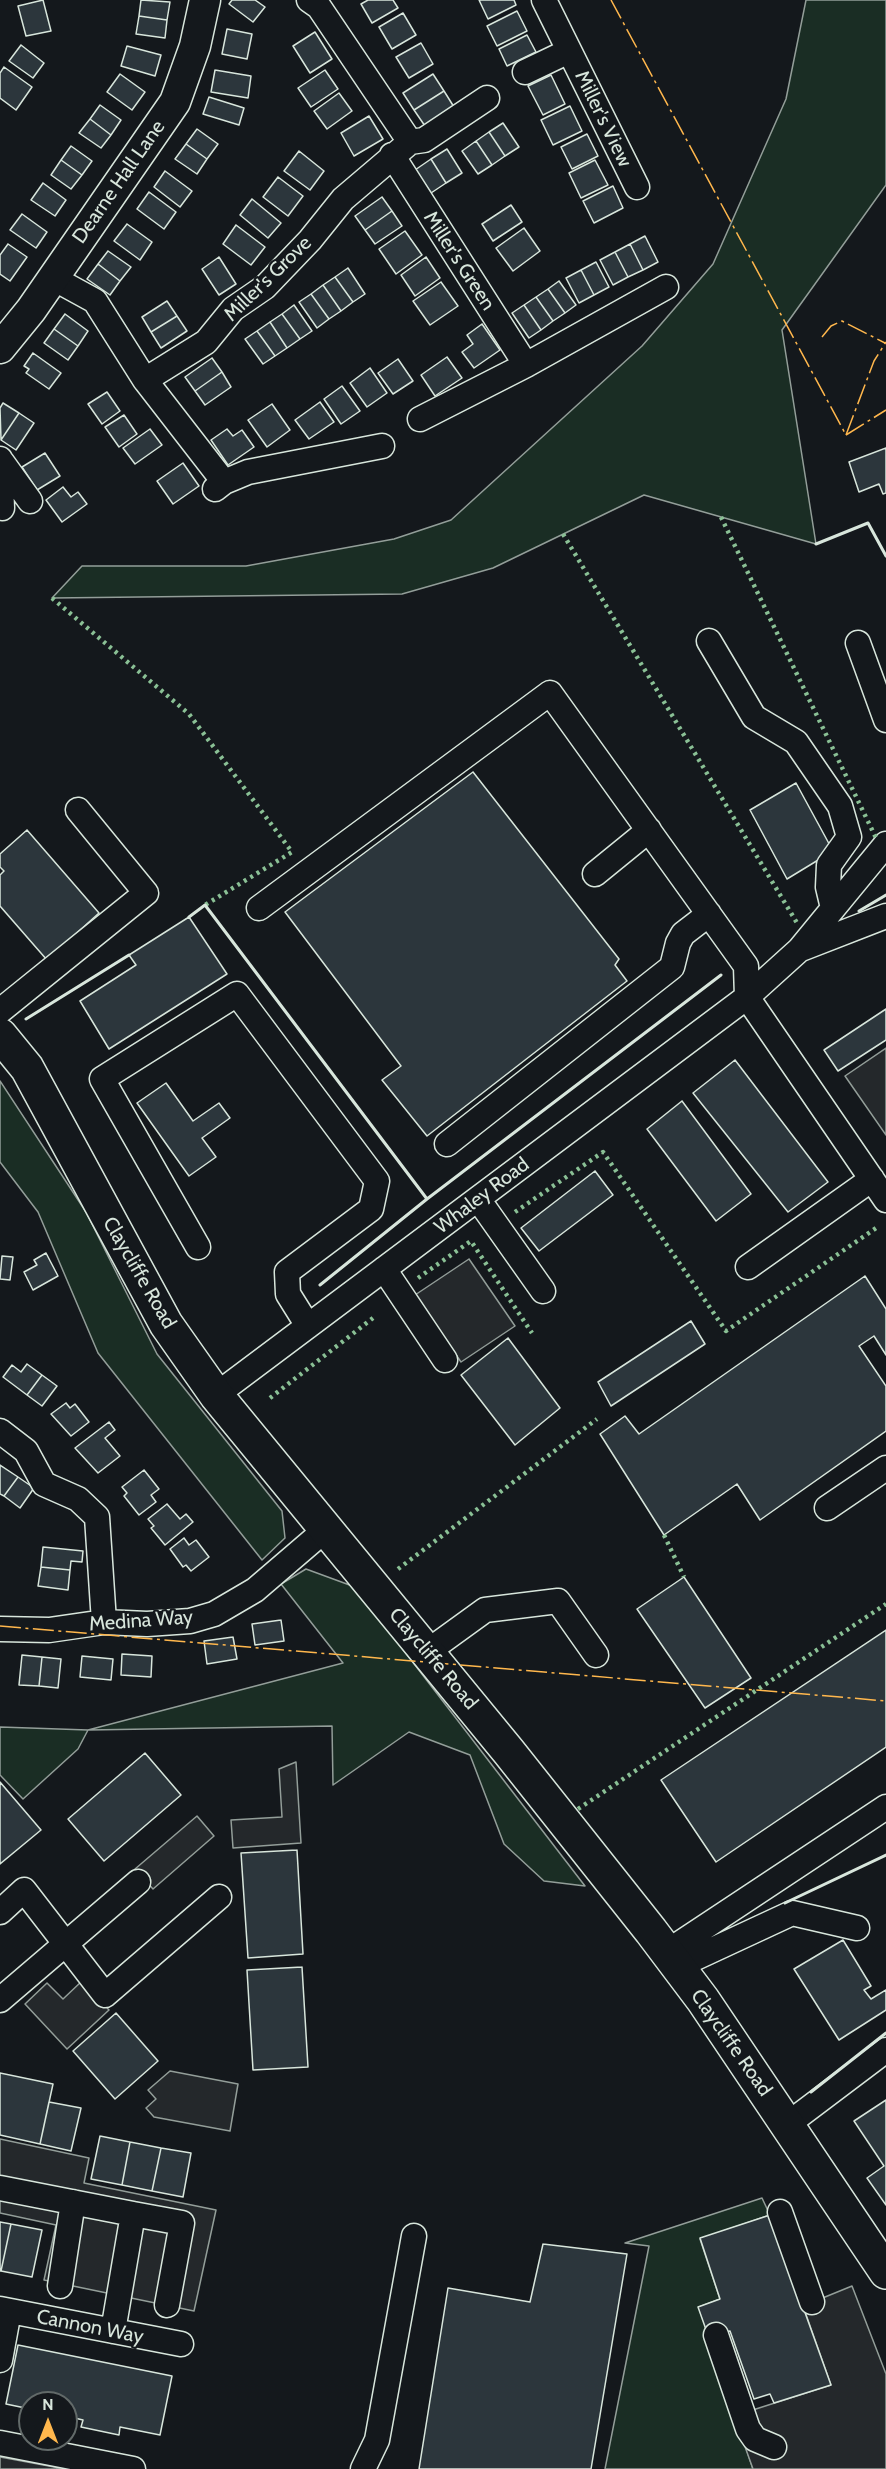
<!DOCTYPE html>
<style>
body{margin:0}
#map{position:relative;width:886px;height:2469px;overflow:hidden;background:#14181c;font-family:Cabin,sans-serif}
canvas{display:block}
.north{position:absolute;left:18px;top:2391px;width:60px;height:60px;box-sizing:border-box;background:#14181c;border:2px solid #626a69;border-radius:50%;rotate:0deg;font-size:16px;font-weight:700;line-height:24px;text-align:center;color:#d8e6dc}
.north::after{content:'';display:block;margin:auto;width:21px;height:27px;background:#ffb74d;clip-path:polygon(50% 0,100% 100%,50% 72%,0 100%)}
</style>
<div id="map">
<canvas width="886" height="2469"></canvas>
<div class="north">N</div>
</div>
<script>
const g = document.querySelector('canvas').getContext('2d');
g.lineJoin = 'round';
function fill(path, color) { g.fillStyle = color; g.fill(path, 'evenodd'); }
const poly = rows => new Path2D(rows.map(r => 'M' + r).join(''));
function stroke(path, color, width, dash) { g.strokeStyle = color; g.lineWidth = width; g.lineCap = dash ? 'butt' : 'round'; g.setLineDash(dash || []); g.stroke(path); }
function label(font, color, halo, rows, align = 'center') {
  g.font = font + ' Cabin,sans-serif'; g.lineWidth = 4.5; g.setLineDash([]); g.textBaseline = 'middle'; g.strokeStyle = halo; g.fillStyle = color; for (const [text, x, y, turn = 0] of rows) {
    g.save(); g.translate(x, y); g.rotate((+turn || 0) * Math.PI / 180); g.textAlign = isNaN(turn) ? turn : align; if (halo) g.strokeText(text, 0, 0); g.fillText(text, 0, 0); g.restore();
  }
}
const green = poly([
 [806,0,886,0,886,185,782,330,816,544,644,495,493,568,402,594,52,598,82,566,246,566,394,539,451,520,642,346,713,264,786,99,806,0],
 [0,1081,86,1212,157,1354,282,1511,285,1538,262,1560,98,1353,38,1212,0,1162,0,1081],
 [306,1569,355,1587,585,1886,544,1881,504,1844,470,1755,409,1732,333,1785,332,1726,88,1730,78,1749,23,1799,0,1775,0,1727,88,1730,343,1663,281,1584,306,1569],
 [762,2198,770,2215,700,2239,720,2299,699,2307,753,2469,605,2469,649,2246,625,2243,762,2198]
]);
fill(green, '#1a2d24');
stroke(green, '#939e99', 1.5);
const parking = poly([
 [886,1048,886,1135,845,1076,886,1048],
 [469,1259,515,1326,461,1362,415,1295,469,1259],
 [296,1762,301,1843,233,1848,231,1820,282,1817,279,1769,296,1762],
 [197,1816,214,1836,153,1889,135,1869,197,1816],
 [82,1981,109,2010,67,2049,25,2004,47,1983,63,1999,82,1981],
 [170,2071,238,2084,230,2131,154,2117,146,2108,156,2099,148,2090,170,2071],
 [0,2139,89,2158,84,2183,216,2210,194,2311,44,2280,56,2225,0,2213,0,2139],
 [852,2286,886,2374,886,2469,753,2469,734,2416,831,2385,803,2306,852,2286],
 [0,2457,65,2469,0,2469,0,2457]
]);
fill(parking, '#24282b');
stroke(parking, '#939e99', 1.5);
const building = poly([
 [43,0,51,31,26,36,18,6,43,0],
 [141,0,170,2,167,20,139,16,141,0],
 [232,0,255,0,265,7,253,22,229,4,232,0],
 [368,0,393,0,398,8,372,23,361,4,368,0],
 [479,0,514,0,516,5,488,19,479,0],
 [517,11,527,31,497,46,487,26,517,11],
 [403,13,416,35,392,49,379,27,403,13],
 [139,16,167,20,165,38,136,34,139,16],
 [227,29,252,34,247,59,222,54,227,29],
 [315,32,332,59,310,73,293,46,315,32],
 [527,35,536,52,507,66,499,49,527,35],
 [421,43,433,64,409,78,396,57,421,43],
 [21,45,44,63,33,78,9,61,21,45],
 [127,46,161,55,155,76,121,66,127,46],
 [4,67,32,87,16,110,0,98,0,73,4,67],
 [215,70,251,76,248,98,211,92,215,70],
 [325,70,338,89,311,107,298,88,325,70],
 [120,74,145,92,132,110,107,92,120,74],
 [433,74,444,91,414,110,403,93,433,74],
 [551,75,565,104,543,115,528,86,551,75],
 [444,91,454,107,425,126,414,110,444,91],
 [339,93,352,111,327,129,314,111,339,93],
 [209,97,244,108,239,125,203,114,209,97],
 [100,105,121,120,111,135,90,119,100,105],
 [570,106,582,131,553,145,541,120,570,106],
 [369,116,383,139,354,156,341,133,369,116],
 [90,119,111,135,101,148,79,133,90,119],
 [503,123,519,147,505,156,489,132,503,123],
 [197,129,218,144,207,159,186,144,197,129],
 [489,132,505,156,492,165,476,141,489,132],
 [587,134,598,156,572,169,561,147,587,134],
 [476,141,492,165,478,174,462,151,476,141],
 [186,144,207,159,197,174,175,159,186,144],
 [71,146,92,161,82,175,61,160,71,146],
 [447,149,462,173,446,183,431,159,447,149],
 [299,151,324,171,310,190,284,171,299,151],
 [431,159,446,183,431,193,415,170,431,159],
 [61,160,82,175,71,189,51,175,61,160],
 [595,160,608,185,581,198,569,173,595,160],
 [165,171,192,191,180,207,154,187,165,171],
 [278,177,303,196,288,216,263,197,278,177],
 [43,183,66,200,55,216,31,200,43,183],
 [613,186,623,208,594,223,583,201,613,186],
 [149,192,176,212,164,229,137,209,149,192],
 [382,197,392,211,365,230,355,216,382,197],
 [252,199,281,223,268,238,240,215,252,199],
 [511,205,522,222,493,241,482,224,511,205],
 [392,211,402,226,375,244,365,230,392,211],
 [22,214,47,232,36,248,10,230,22,214],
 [127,224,152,242,140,260,114,241,127,224],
 [236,225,265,247,251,265,223,244,236,225],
 [524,228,540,251,513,271,496,248,524,228],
 [405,231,422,255,396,274,379,249,405,231],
 [645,236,658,262,643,270,630,244,645,236],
 [8,244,27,257,10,281,0,274,0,255,8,244],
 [630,244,643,270,628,277,615,252,630,244],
 [108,251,131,267,120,281,98,264,108,251],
 [615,252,628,277,613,285,600,260,615,252],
 [219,257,236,284,219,295,202,269,219,257],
 [426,257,440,278,415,296,401,275,426,257],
 [596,262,609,287,594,295,581,270,596,262],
 [98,264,120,281,110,295,87,279,98,264],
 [348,268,365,294,353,302,335,277,348,268],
 [581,270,594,295,579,303,566,278,581,270],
 [335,277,353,302,341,311,323,285,335,277],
 [559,281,576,305,565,313,548,289,559,281],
 [441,282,458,306,430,325,413,301,441,282],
 [323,285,341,311,329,319,311,294,323,285],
 [548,289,565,313,553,321,536,297,548,289],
 [311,294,329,319,317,328,299,302,311,294],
 [536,297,553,321,541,330,524,305,536,297],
 [167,301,177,316,151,332,142,317,167,301],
 [294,305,312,331,300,339,282,314,294,305],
 [524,305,541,330,529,338,512,313,524,305],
 [65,314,88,331,78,346,54,329,65,314],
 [282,314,300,339,287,348,270,322,282,314],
 [177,316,187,331,161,348,151,332,177,316],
 [270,322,287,348,275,356,257,331,270,322],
 [482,324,500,350,474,368,462,352,473,344,467,335,482,324],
 [54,329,78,346,68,360,44,343,54,329],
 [257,331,275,356,263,364,245,339,257,331],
 [33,353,61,373,49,389,26,373,29,369,24,366,33,353],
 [447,357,462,378,435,396,421,375,447,357],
 [212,358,222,372,195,391,185,377,212,358],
 [398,359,413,381,393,394,378,373,398,359],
 [370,368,387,393,367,407,350,383,370,368],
 [222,372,231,387,205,405,195,391,222,372],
 [342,386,360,411,341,424,324,399,342,386],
 [107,392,120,411,102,424,88,404,107,392],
 [320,402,334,422,309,439,295,420,320,402],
 [3,403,19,413,1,440,0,408,3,403],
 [272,404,290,430,267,447,248,420,272,404],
 [19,413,34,423,16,450,1,440,19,413],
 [124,415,137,434,119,447,105,427,124,415],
 [150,429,162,445,135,464,123,448,150,429],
 [227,429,233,436,242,430,254,447,228,465,211,440,227,429],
 [886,448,886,493,883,494,879,484,859,492,849,462,886,448],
 [45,453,60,476,37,490,22,467,45,453],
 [183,463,199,486,173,504,157,481,183,463],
 [63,487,71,497,78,492,87,504,62,522,46,500,63,487],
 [473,772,619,959,615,965,627,981,427,1136,382,1080,401,1066,285,912,473,772],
 [796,783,833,851,787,879,750,810,796,783],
 [27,830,99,913,47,960,0,906,0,875,4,871,0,867,0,854,27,830],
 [189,917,227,974,109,1049,80,1001,136,965,129,955,189,917],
 [886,1009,886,1040,838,1071,824,1050,886,1009],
 [735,1060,828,1182,788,1212,693,1093,735,1060],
 [166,1083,193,1121,219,1103,230,1118,202,1138,216,1157,189,1176,137,1103,166,1083],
 [682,1101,751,1194,716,1221,647,1129,682,1101],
 [595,1171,613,1195,539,1251,521,1228,595,1171],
 [46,1253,58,1276,33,1290,24,1272,37,1265,34,1260,46,1253],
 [2,1256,13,1257,10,1280,0,1279,2,1256],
 [865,1276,886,1309,886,1355,874,1336,859,1346,886,1386,886,1431,760,1520,737,1484,664,1535,600,1434,625,1416,639,1434,865,1276],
 [691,1321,705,1344,611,1406,598,1382,691,1321],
 [508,1338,560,1408,515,1445,461,1375,508,1338],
 [27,1364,42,1375,27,1395,3,1377,12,1365,21,1372,27,1364],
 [42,1375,57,1386,42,1406,27,1395,42,1375],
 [66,1403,70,1408,75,1404,89,1422,71,1436,51,1414,66,1403],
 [109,1422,115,1430,105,1438,120,1456,98,1473,75,1448,109,1422],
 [0,1465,18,1477,4,1496,0,1494,0,1465],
 [144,1470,159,1489,151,1495,156,1502,139,1515,124,1496,127,1493,122,1487,144,1470],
 [18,1477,34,1488,20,1508,4,1496,18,1477],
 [167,1504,180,1519,186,1514,193,1522,165,1545,151,1528,154,1526,148,1519,167,1504],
 [184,1538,189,1545,196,1540,209,1557,191,1571,186,1565,183,1567,170,1549,184,1538],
 [43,1547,83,1551,82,1562,71,1561,70,1570,41,1567,43,1547],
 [41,1567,70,1570,68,1590,38,1586,41,1567],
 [684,1577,751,1678,705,1708,637,1609,684,1577],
 [281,1620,284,1641,255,1645,252,1624,281,1620],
 [886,1630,886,1747,716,1862,661,1780,886,1630],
 [233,1637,237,1659,207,1664,204,1641,233,1637],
 [122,1654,152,1656,151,1677,121,1675,122,1654],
 [22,1655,42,1657,39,1686,19,1685,22,1655],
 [82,1656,113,1659,111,1680,80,1677,82,1656],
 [42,1657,61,1659,58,1688,39,1686,42,1657],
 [145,1753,181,1795,104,1861,68,1819,145,1753],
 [0,1782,41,1830,0,1864,0,1782],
 [297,1850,303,1954,248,1958,241,1853,297,1850],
 [843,1940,871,1986,864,1990,871,1999,886,1990,886,2010,839,2040,794,1969,843,1940],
 [302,1967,308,2067,253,2070,247,1970,302,1967],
 [116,2013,158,2061,115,2099,73,2051,116,2013],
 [0,2073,53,2084,40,2144,0,2135,0,2073],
 [886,2100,886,2205,867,2178,884,2166,854,2121,886,2100],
 [49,2102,81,2108,71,2151,40,2144,49,2102],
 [100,2136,130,2142,122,2185,91,2179,100,2136],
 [130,2142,161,2148,152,2191,122,2185,130,2142],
 [161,2148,191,2153,183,2197,152,2191,161,2148],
 [770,2215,831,2385,774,2403,770,2394,754,2399,730,2331,709,2338,698,2307,720,2299,700,2238,770,2215],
 [0,2222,11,2224,1,2271,0,2271,0,2222],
 [11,2224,42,2230,32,2277,1,2271,11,2224],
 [543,2244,627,2254,591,2469,419,2469,448,2288,530,2302,543,2244],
 [18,2345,172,2376,160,2435,120,2427,119,2435,81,2427,83,2420,66,2416,66,2403,30,2403,30,2409,6,2404,18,2345]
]);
fill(building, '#2c363c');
stroke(building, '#d8e6dc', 1.5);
const minor = poly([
 [544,0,637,187],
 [525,72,569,51],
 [410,142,424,140,487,98],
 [392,155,526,365],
 [53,278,95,301,145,380,206,342,233,309,265,287,310,240,343,199,410,142,319,7,309,0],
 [145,380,224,482],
 [420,419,526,365,666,287],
 [0,459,2,508],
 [2,462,30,501],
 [215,489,224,482,248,472,382,446],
 [709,641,754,717,796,742,840,806,849,837,829,865,828,887,833,908],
 [858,643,886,720],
 [595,874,649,830],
 [259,908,550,693,746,966,747,997,886,1200],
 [801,949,886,916],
 [0,1011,146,893,78,810],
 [447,1144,672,967,678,943,683,934,709,914],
 [478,1199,543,1291],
 [198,1247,102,1079,237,994,377,1181,371,1209,287,1272,288,1294,308,1326],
 [748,1267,872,1179],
 [384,1269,445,1360],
 [216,1395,747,997,799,950,886,844],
 [0,1431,26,1451,44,1484,78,1499,97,1517,104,1622],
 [827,1508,886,1468],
 [0,1629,49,1630,104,1622,147,1624,190,1621,214,1614,255,1590,325,1530],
 [427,1652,485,1610,558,1601,596,1655],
 [0,1912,24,1890,105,1995,219,1897],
 [667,1952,886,1807],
 [678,1966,792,1913,857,1928],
 [0,2000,138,1882],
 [788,2124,886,2050],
 [0,2188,133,2214,113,2331],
 [780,2212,812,2302],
 [133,2214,182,2223,167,2305],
 [60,2286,73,2202],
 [0,2309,181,2344],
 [716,2335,748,2429,755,2439,774,2447],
 [0,2360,9,2311],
 [0,2443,133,2469],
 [363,2469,377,2440,414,2236]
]);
const major = poly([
 [0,348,31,310,175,102,195,46,205,0]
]);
const highway = poly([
 [0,1035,27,1068,166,1324,216,1395,509,1752,651,1931,703,2000,886,2272]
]);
stroke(minor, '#d8e6dc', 27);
stroke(major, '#d8e6dc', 33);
stroke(highway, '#d8e6dc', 36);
stroke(minor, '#14181c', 24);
stroke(major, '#14181c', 30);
stroke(highway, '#14181c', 33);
stroke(poly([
 [721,517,877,840],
 [563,534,797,923],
 [52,598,189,714,292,852,205,905],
 [515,1212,603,1152,726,1331,876,1228],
 [418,1278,471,1241,532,1333],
 [270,1398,373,1318],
 [664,1535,684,1577],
 [398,1569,597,1419],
 [578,1809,886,1604]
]), '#8ac095', 4.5, [3, 4.5]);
stroke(poly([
 [816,544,868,523,886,556],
 [859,911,886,895],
 [189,917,205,905,427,1199,320,1285],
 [26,1019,129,955],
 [427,1199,721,975],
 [785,1903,886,1855],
 [811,2092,886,2033]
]), '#d8e6dc', 3);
stroke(poly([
 [611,0,846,435],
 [822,337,831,326,842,321,885,343],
 [846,435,874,361,886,342],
 [846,435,886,410],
 [0,1626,886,1701]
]), '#ffb74d', 1.5, [21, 4.5, 3, 4.5]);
label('20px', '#d8e6dc', '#14181c', [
 ["Miller's View",603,119,64],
 ["Dearne Hall Lane",119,182,-55],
 ["Miller's Green",459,261,57],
 ["Miller's Grove",268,279,-44],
 ["Whaley Road",482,1196,-37],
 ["Claycliffe Road",139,1273,60],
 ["Medina Way",141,1621,-4],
 ["Claycliffe Road",433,1659,50],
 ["Claycliffe Road",731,2043,55],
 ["Cannon Way",90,2327,11]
]);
</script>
